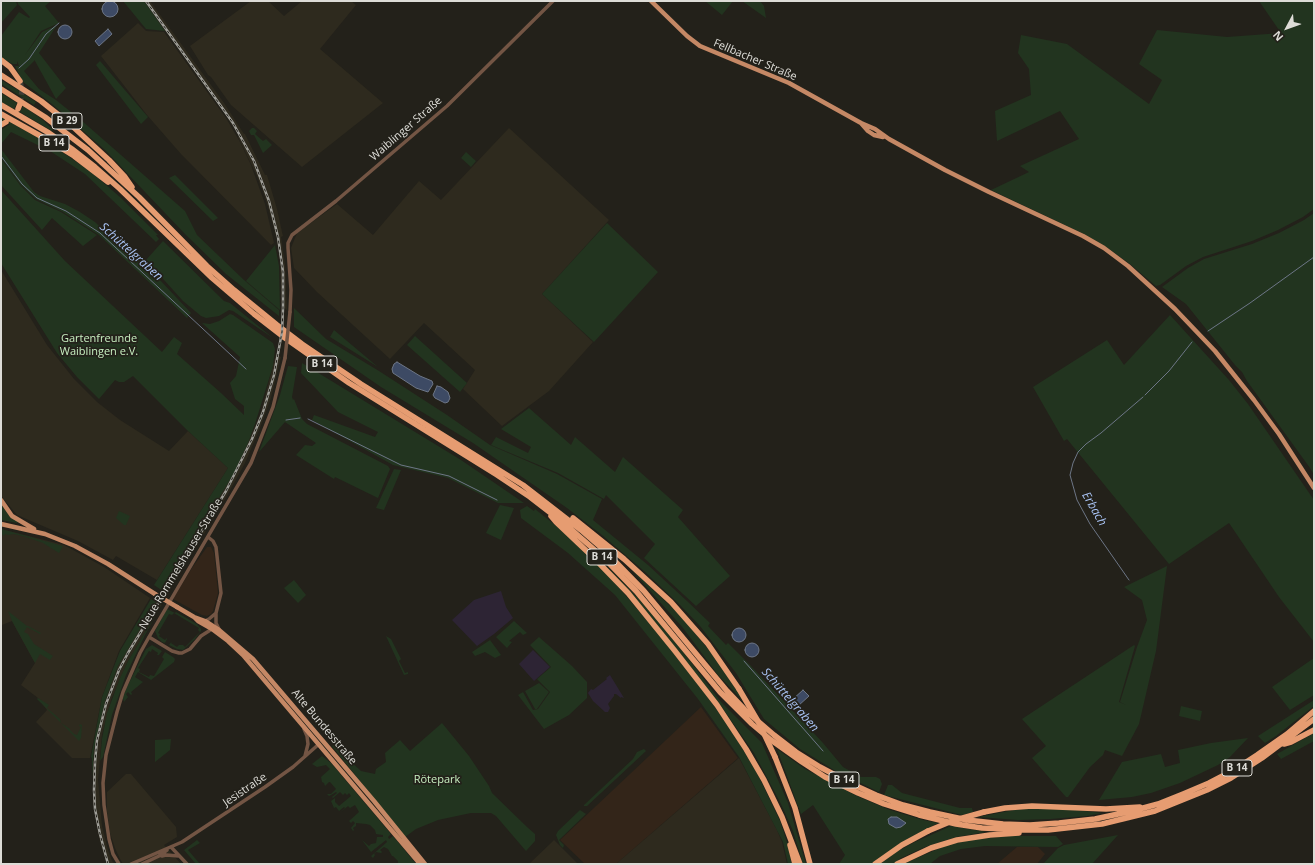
<!DOCTYPE html>
<meta charset="utf-8">
<style>
body{margin:0}
#map{position:relative;width:1315px;height:865px;overflow:hidden;background:#23211a;font-family:"Open Sans",sans-serif}
canvas{display:block}
.frame{position:absolute;inset:0;border:2px solid #dddcd7;pointer-events:none}
.north{position:absolute;left:1267px;top:8px;width:40px;height:40px;-webkit-text-stroke:3px #23211a;paint-order:stroke;rotate:229deg;font-size:11px;font-weight:700;line-height:16px;text-align:center;color:#dddcd7}
.north::after{content:'';display:block;margin:auto;width:14px;height:18px;background:#dddcd7;clip-path:polygon(50% 0,100% 100%,50% 72%,0 100%)}
</style>
<div id="map">
<canvas width="1315" height="865"></canvas>
<div class="frame"></div>
<div class="north">N</div>
</div>
<script>
const g = document.querySelector('canvas').getContext('2d');
g.lineJoin = 'round';
function fill(path, color) { g.fillStyle = color; g.fill(path, 'evenodd'); }
const poly = rows => new Path2D(rows.map(r => 'M' + r).join(''));
function stroke(path, color, width, dash) { g.strokeStyle = color; g.lineWidth = width; g.lineCap = dash ? 'butt' : 'round'; g.setLineDash(dash || []); g.stroke(path); }
function label(font, color, halo, rows, align = 'center') {
  g.font = font + ' "Open Sans",sans-serif'; g.lineWidth = 3.5; g.setLineDash([]); g.textBaseline = 'middle'; g.strokeStyle = halo; g.fillStyle = color; for (const [text, x, y, turn = 0] of rows) {
    g.save(); g.translate(x, y); g.rotate((+turn || 0) * Math.PI / 180); g.textAlign = isNaN(turn) ? turn : align; if (halo) g.strokeText(text, 0, 0); g.fillText(text, 0, 0); g.restore();
  }
}
fill(poly([
 [207,547,211,547,214,553,218,593,213,611,211,614,207,616,202,615,173,599,192,568],
 [701,707,738,758,616,864,585,864,560,840],
 [1017,847,1038,847,1045,854,1037,864,997,864]
]), '#332519');
fill(poly([
 [144,1,150,1,224,103,244,134,245,134,265,175,267,175,277,209,282,232,283,236,281,237,285,264,287,310,282,306,280,260,277,238,269,210,262,188,261,188,258,178,238,137,239,136,221,108],
 [251,1,268,1,284,16,302,1,351,1,356,5,320,49,383,103,302,167,231,105,211,77,208,75,190,46],
 [138,23,146,31,164,32,226,118,240,142,251,165,265,204,274,243,271,245,181,154,147,115,101,56],
 [509,128,609,220,542,294,593,342,549,391,502,426,463,389,475,370,424,323,390,359,317,292,294,268,291,248,297,233,337,204,373,235,419,181,441,200],
 [1,270,47,345,74,379,97,402,120,420,169,451,188,431,228,468,157,580,116,556,113,560,78,541,17,515,1,496],
 [276,354,281,357,271,398,260,428,245,463,228,494,127,663,111,700,102,735,98,780,102,826,108,850,112,861,115,864,107,864,101,846,97,827,93,801,93,779,94,749,99,722,107,695,118,666,129,646,238,466,261,412],
 [1,529,64,545,104,567,150,598,119,651,102,697,90,758,72,758,36,722,47,710,38,698,21,685,35,663,12,621,2,625,1,624],
 [739,758,777,830,782,842,787,864,616,864],
 [126,774,131,774,176,827,177,837,164,845,181,864,123,864,120,859,115,848,110,833,107,811,107,792],
 [554,840,578,864,529,864,551,843]
]), '#2e2a1e');
fill(poly([
 [501,591,506,607,513,618,494,634,477,646,452,620,474,600],
 [533,650,550,667,534,681,519,664],
 [610,675,624,698,621,697,621,698,616,694,614,694,614,696,608,704,610,708,608,712,605,712,593,701,588,693,591,689,593,690,607,679,606,678]
]), '#2d2434');
fill(poly([
 [1,1,16,1,17,5,1,23],
 [17,1,51,1,45,6,59,23,41,31,25,55,42,32,57,25,39,53,66,88,56,99,35,61,35,60,24,71,39,89,56,100,81,120,185,211,197,235,244,280,279,310,279,316,226,274,185,234,105,150,52,104,23,82,15,66,19,66,17,61,17,64,13,64,1,58,1,36,19,12,29,18,30,17,18,4],
 [123,1,144,1,165,31,146,29],
 [705,1,733,1,722,15],
 [742,1,760,1,764,6,766,18],
 [1259,1,1314,1,1314,209,1303,217,1278,230,1252,241,1203,257,1186,266,1160,285,1156,286,1130,264,1105,246,1084,234,991,190,1029,172,1020,166,1079,139,1060,111,997,141,995,111,1031,95,1029,69,1018,53,1021,35,1067,44,1149,104,1162,80,1139,64,1157,30,1227,37,1281,33],
 [100,61,148,117,141,124,96,65],
 [1,80,18,90,36,102,34,105,1,84],
 [1,93,17,103,14,109,1,102],
 [23,106,43,120,53,130,52,131,20,112],
 [1,117,55,147,91,172,120,197,158,235,156,235,159,239,156,242,85,174,50,151,11,132,1,144,1,130,10,124,5,121,1,124],
 [252,128,254,128,257,131,255,134,263,141,266,139,272,145,263,153,254,135,251,135,249,131],
 [1,149,34,192,40,196,65,204,80,212,95,222,135,260,143,262,191,313,187,318,99,235,63,212,36,199,21,185,1,158],
 [466,152,476,161,471,167,461,158],
 [1,159,20,185,35,200,61,212,97,235,83,246,52,218,42,230,1,185],
 [175,175,218,218,213,221,169,178],
 [1,190,65,261,162,352,174,337,182,343,177,354,221,393,244,415,244,406,235,399,230,383,236,376,240,357,202,323,210,324,219,321,230,314,233,315,273,343,275,349,273,366,255,424,248,443,234,473,163,591,154,585,228,468,187,430,133,376,124,382,119,382,115,380,99,399,77,377,57,353,1,263],
 [1314,213,1314,475,1310,468,1247,381,1242,372,1235,365,1186,304,1162,287,1188,268,1204,259,1252,244,1279,233,1304,220],
 [607,223,658,272,594,342,542,294],
 [163,241,224,301,230,303,273,338,233,311,229,310,219,316,206,318,201,316,183,301,146,260],
 [275,245,279,266,280,310,246,281],
 [294,308,326,339,379,371,447,415,490,445,557,474,602,499,593,520,648,565,687,601,710,623,708,626,726,645,728,643,751,666,823,743,843,767,861,777,876,777,880,779,882,784,879,792,834,770,800,749,764,719,736,673,700,626,680,605,644,571,602,535,567,508,473,443,381,387,294,327],
 [1170,315,1229,380,1248,404,1314,500,1314,642,1279,597,1229,523,1169,564,1067,439,1064,441,1033,387,1107,340,1124,365],
 [334,330,378,367,330,337],
 [415,336,467,383,460,392,407,345],
 [302,363,461,460,524,503,498,503,448,478,393,465,312,420,314,415,375,437,378,432,338,412,301,373],
 [288,366,297,367,292,397,293,400,294,399,302,419,307,424,388,466,390,469,378,498,335,477,334,479,296,455,305,445,312,446,316,443,285,422,259,452,280,395],
 [529,408,571,445,575,437,615,472,623,457,683,510,678,517,730,576,696,606,644,558,655,544,606,495,604,499,558,473,491,445,496,437,528,453,531,447,501,429],
 [394,469,401,470,384,510,376,508],
 [1,502,18,522,17,523,1,520],
 [500,505,514,508,501,540,486,533],
 [527,506,534,511,535,509,560,529,592,558,621,590,662,638,705,693,735,736,758,775,780,821,787,842,792,864,788,864,783,842,739,757,698,699,615,595,568,553,521,518,520,510],
 [119,511,130,516,126,525,124,525,116,518],
 [1,529,16,533,63,546,59,553,43,543,26,537,14,534,8,535,5,534,4,536,1,534],
 [602,561,641,601,682,650,721,702,762,743,788,803,806,864,803,864,793,831,781,804,754,753,719,703,653,620],
 [1167,566,1156,651,1139,724,1122,756,1105,750,1103,755,1090,767,1068,797,1066,797,1032,758,1046,746,1022,719,1134,645,1135,646,1119,702,1126,705,1120,702,1137,647,1147,620,1142,600,1124,587],
 [629,567,681,616,721,665,745,703,718,675,683,628],
 [294,580,306,595,298,603,284,588],
 [151,599,156,602,118,666,105,701,94,749,92,778,92,758,91,757,102,697,120,651],
 [162,604,145,635,126,675,112,715,103,757,100,761,102,739,107,713,120,678,128,661],
 [167,609,175,613,176,612,197,624,201,629,201,631,195,639,183,650,177,649,169,645,172,641,171,643,177,647,179,645,183,645,185,647,200,632,198,630,199,628,174,613,172,615,169,614,158,633,160,634,159,636,165,640,167,638,167,639,165,643,162,642,158,638,155,631],
 [8,611,27,626,28,626,41,633,40,634,27,627,24,632,28,634,34,644,53,656,50,660,40,654,35,663,12,621],
 [514,621,527,633,523,635,520,632,509,641,512,642,507,648,496,637],
 [386,636,391,639,401,659,399,661,405,673,408,672,408,674,404,675],
 [539,637,572,666,587,682,587,698,569,715,544,729,518,695,523,692,533,710,538,709,550,692,537,679,551,667,530,645],
 [490,640,501,655,495,658,485,652,475,656,472,652],
 [152,645,162,651,159,655,157,655,158,653,152,649,151,652,149,651,138,668,140,669,139,672,149,677,150,675,154,676,164,659,162,657,165,652,173,657,175,659,174,662,151,680,138,672,135,677,143,682,131,692,132,694,131,695,128,692,126,694,128,697,124,702,123,698,126,689,146,649],
 [1314,658,1314,695,1290,710,1272,687],
 [539,683,549,692,537,709,535,709,525,691],
 [38,698,49,705,47,708,60,719,61,723,70,729,70,730,74,734,77,735,81,727,79,726,80,724,82,725,81,738,79,741,37,699],
 [1314,700,1314,706,1276,736,1265,743,1258,736],
 [1181,706,1202,711,1200,721,1179,716],
 [442,723,469,756,489,786,492,793,527,827,535,834,535,841,526,851,496,816,491,813,471,813,438,820,416,829,405,837,332,746,334,745,338,746,348,759,361,771,375,774,376,769,386,762,385,753,400,740,410,751],
 [1314,733,1314,741,1281,759,1277,754],
 [1248,738,1230,757,1218,765,1180,783,1151,793,1132,797,1099,800,1122,762,1161,754,1165,767,1180,763,1178,750,1211,743],
 [171,739,170,750,155,762,155,740],
 [644,749,646,751,587,806,584,806,584,805,633,759,637,752],
 [777,749,805,769,859,797,890,810,923,820,938,823,904,841,871,864,839,864,845,855,813,805,801,814],
 [322,756,331,763,391,834,388,837,389,839,393,836,416,864,398,864,398,861,393,856,392,856,388,849,384,847,380,850,382,852,381,853,376,852,374,854,375,855,373,858,371,856,387,842,386,840,371,852,362,840,369,846,371,844,376,843,377,837,383,837,383,835,376,834,375,830,370,825,366,824,356,823,356,826,353,828,354,830,353,831,351,828,355,823,353,821,351,823,349,821,359,812,355,805,350,808,348,806,341,812,345,808,344,807,339,811,336,807,334,808,331,801,335,798,335,802,339,806,351,796,349,793,347,795,345,793,343,795,340,792,333,798,332,797,337,793,336,792,331,795,329,796,327,794,331,794,336,789,330,782,329,782,325,786,324,783,322,782,321,777,330,769,326,765,317,767,312,764],
 [888,785,892,785,902,793,960,808,972,808,973,812,962,815,884,795],
 [1037,808,1069,809,1102,813,1087,816,1051,819,1018,820,978,817,1014,810],
 [580,810,586,814,559,840,564,845,563,848,560,845,556,835,558,831],
 [951,826,986,832,956,837,925,847,901,858,893,864,880,864,896,852,915,842],
 [1118,835,1092,864,1043,864,1058,848,1064,845],
 [1009,836,1056,836,1063,844,1058,847,985,846,961,849,940,856,930,864,903,864,947,845,969,840],
 [197,840,200,843,188,850,200,864,196,864,184,850]
]), '#22341f');
const water = poly([
 '102 9a8 8 0 1 1 16 0a8 8 0 1 1-16 0Z',
 '58 32a7 7 0 1 1 14 0a7 7 0 1 1-14 0Z',
 [108,29,112,34,99,46,95,41,108,29],
 [397,362,420,376,432,381,433,384,428,392,416,388,393,373,392,369,394,364,397,362],
 [437,386,441,387,448,392,450,398,448,402,445,403,435,398,433,395,437,386],
 '732 635a7 7 0 1 1 14 0a7 7 0 1 1-14 0Z',
 '745 650a7 7 0 1 1 14 0a7 7 0 1 1-14 0Z',
 [803,690,809,696,798,706,792,700,803,690],
 [891,817,897,817,906,823,901,827,896,828,889,824,888,819,891,817]
]);
fill(water, '#3d4a64');
stroke(water, '#6d7686', 1);
stroke(poly([
 [19,68,29,59,46,34,59,23],
 [1,156,22,184,37,198,66,211,100,233,246,369],
 [1208,331,1250,303,1314,257],
 [1145,395,1169,371,1192,342],
 [308,419,401,465,449,476,497,500],
 [286,420,300,418],
 [1129,580,1090,524,1077,500,1070,475,1073,463,1078,452,1086,444,1101,433,1143,397],
 [744,661,823,751]
]), '#6d7686', 1);
stroke(poly([
 [20,81,22,91,20,104]
]), '#3f3d36', 5.5, [5.5, 3]);
stroke(poly([
 [290,312,291,290,288,248,288,243,292,235,336,201,447,106,553,1],
 [216,613,216,623,219,629],
 [205,621,209,619,216,613,221,593,216,547,213,541,208,537],
 [149,637,172,651,179,653,182,653,190,649,201,636,212,629],
 [304,729,307,736,308,744,305,756],
 [171,847,187,864],
 [162,856,166,855,179,856],
 [119,864,113,854,109,839,104,805,103,783,106,755,117,712,123,692,140,653,149,637,251,463,273,407,285,358],
 [131,864,182,842,265,787,293,767,319,744],
 [142,864,159,856,167,850]
]), '#735544', 3.5);
stroke(poly([
 [651,1,687,36,700,46,789,83,861,123,875,129,889,139,945,170,989,192,1083,236,1104,248,1128,266,1175,309,1215,351,1254,400,1279,434,1314,488],
 [861,123,868,131,874,135,883,137],
 [1,500,12,516,34,529],
 [1,524,45,534,75,546,108,564,155,594],
 [177,607,194,617,205,621,219,630,253,659,374,801,425,864],
 [194,617,198,621,212,629,228,641,243,655,420,864]
]), '#c58865', 4.5);
stroke(poly([
 [1,60,10,67,20,81],
 [1,75,41,101,70,124,109,160,125,177,132,187],
 [1,89,45,117,88,150,139,197,207,266,234,290,277,325,302,344,361,384,523,485,581,530,604,550,644,591,727,691,745,710,774,735,796,752,820,767,852,784,876,795,903,805,930,812,967,820,1003,824,1030,825,1059,823,1095,819,1132,811,1158,804,1183,794,1209,783,1234,770,1257,755,1287,734,1314,711],
 [1,105,49,133,72,149,95,167,120,189,212,278,254,314,285,338,349,383,497,475,530,497,565,524,605,559,636,591,720,692,752,724,771,740,802,762,825,777,858,793,884,804,919,815,956,824,982,828,1026,830,1048,830,1102,824,1155,811,1207,790,1231,778,1262,758,1314,719],
 [18,109,20,104],
 [1,114,53,143,74,156,108,182],
 [1,125,6,122],
 [551,516,556,522,595,559,628,593,675,651,717,705,746,749,764,780,782,817,800,864],
 [573,518,624,559,671,602,708,644,739,689],
 [1284,744,1291,742,1314,730],
 [775,757,795,808,810,864],
 [984,812,1005,808,1032,806,1106,809,1140,807],
 [790,845,795,864],
 [875,864,902,845,928,831],
 [897,864,931,848,957,840,990,835,1019,833]
]), '#e69c71', 5.5);
const rail = poly([
 [108,864,100,834,95,809,94,790,95,762,97,740,106,704,119,670,128,653,226,491,252,439,263,412,274,375,282,332,283,308,283,272,278,237,269,201,254,161,233,123,146,1]
]);
stroke(rail, '#9f9e98', 2.5);
stroke(rail, '#23211a', 1, [3]);
stroke(poly([
 [285,358,290,312]
]), '#735544', 3.5);
stroke(poly([
 [155,594,177,607]
]), '#c58865', 4.5);
stroke(poly([
 [739,689,759,723,775,757],
 [928,831,952,821,984,812]
]), '#e69c71', 5.5);
for (const [x, y, w] of [
 [67,121,30],
 [54,143,30],
 [322,364,30],
 [602,557,30],
 [1237,768,30],
 [844,780,30]
]) { const box = new Path2D(); box.roundRect(x - w / 2, y - 8, w, 16, 3); g.fillStyle = '#23211a'; g.fill(box); stroke(box, '#dddcd7', 1); }
label('bold 10px', '#dddcd7', null, [
 ["B 29",67,121],
 ["B 14",54,143],
 ["B 14",322,364],
 ["B 14",602,557],
 ["B 14",1237,768],
 ["B 14",844,780]
]);
label('11px', '#dddcd7', '#23211a', [
 ["Fellbacher Straße",755,60,23],
 ["Waiblinger Straße",406,129,-41],
 ["Neue Rommelshauser Straße",181,564,-59],
 ["Alte Bundesstraße",324,727,50],
 ["Jesistraße",245,790,-34]
]);
label('11px', '#c7efc0', '#23211a', [
 ["Gartenfreunde",99,339],
 ["Waiblingen e.V.",99,352],
 ["Rötepark",437,780]
]);
label('italic 12px', '#a9c3f4', '#23211a', [
 ["Schüttelgraben",131,252,42],
 ["Erbach",1094,509,60],
 ["Schüttelgraben",790,700,49]
]);
</script>
